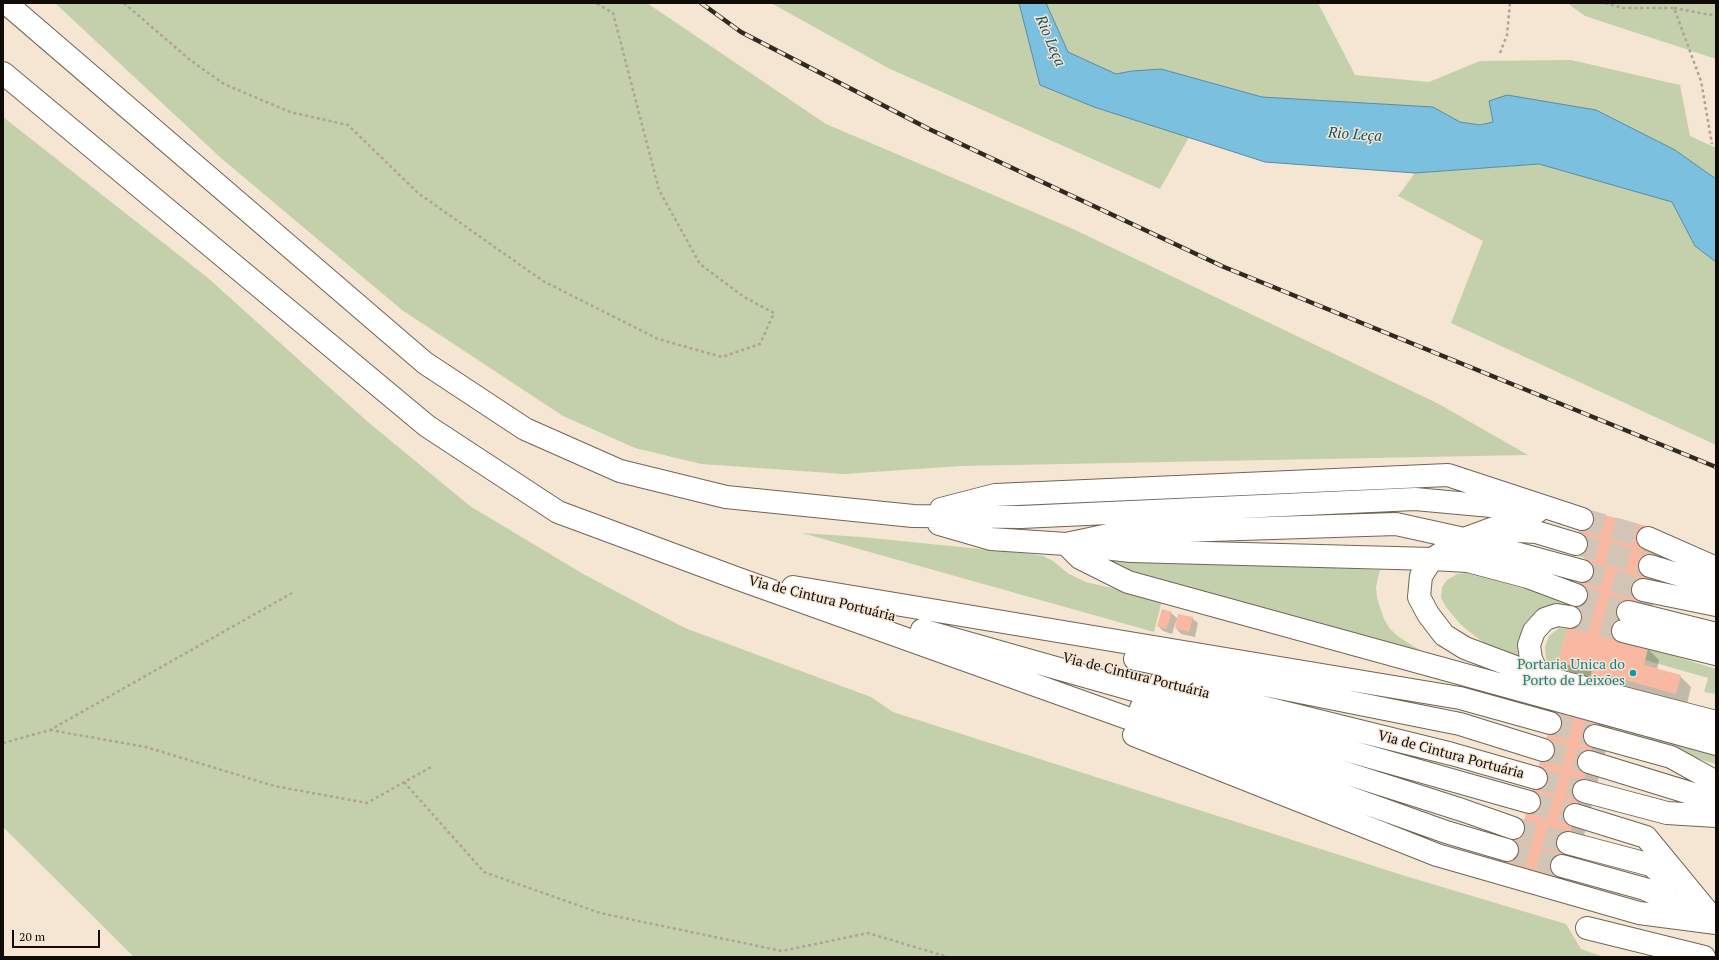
<!DOCTYPE html>
<meta charset="utf-8">
<style>
body{margin:0}
#map{position:relative;width:1719px;height:960px;overflow:hidden;background:#f5e6d4;font-family:"PT Serif",serif}
canvas{display:block}
.frame{position:absolute;inset:0;border:4px solid #100b06;pointer-events:none}
.scale{position:absolute;left:12px;top:930px;width:88px;height:18px;box-sizing:border-box;border:2px solid #100b06;border-top:0;padding-left:5px;font-size:12px;line-height:14px;white-space:nowrap;color:#100b06;-webkit-text-stroke:3px #f5e6d4;paint-order:stroke}
</style>
<div id="map">
<canvas width="1719" height="960"></canvas>
<div class="frame"></div>
<div class="scale">20 m</div>
</div>
<script>
const g = document.querySelector('canvas').getContext('2d');
g.lineJoin = 'round';
function fill(path, color) { g.fillStyle = color; g.fill(path, 'evenodd'); }
const poly = rows => new Path2D(rows.map(r => 'M' + r).join(''));
function stroke(path, color, width, dash) { g.strokeStyle = color; g.lineWidth = width; g.lineCap = dash ? 'butt' : 'round'; g.setLineDash(dash || []); g.stroke(path); }
function label(font, color, halo, rows, align = 'center') {
  g.font = font + ' "PT Serif",serif'; g.lineWidth = 3; g.setLineDash([]); g.textBaseline = 'middle'; g.strokeStyle = halo; g.fillStyle = color; for (const [text, x, y, turn = 0] of rows) {
    g.save(); g.translate(x, y); g.rotate((+turn || 0) * Math.PI / 180); g.textAlign = isNaN(turn) ? turn : align; if (halo) g.strokeText(text, 0, 0); g.fillText(text, 0, 0); g.restore();
  }
}
fill(poly([
 [55,3,647,3,826,124,1071,228,1437,403,1528,455,961,466,844,474,701,464,635,448,563,416,402,310,222,159],
 [771,3,1019,3,1040,85,1094,107,1189,137,1160,189,888,68],
 [1046,3,1318,3,1355,75,1429,82,1480,61,1571,60,1680,85,1690,136,1716,148,1716,179,1675,150,1596,110,1530,99,1507,95,1489,101,1493,122,1480,125,1460,122,1433,107,1262,97,1161,69,1132,71,1116,75,1068,52],
 [1567,3,1716,3,1716,59,1585,16],
 [3,117,208,278,368,422,470,506,585,575,685,628,871,697,893,712,1402,875,1566,924,1581,949,1604,957,134,957,3,827],
 [1539,164,1672,202,1695,246,1716,262,1716,445,1451,323,1483,241,1398,196,1415,173],
 [802,533,861,537,1031,554,1043,556,1053,561,1069,574,1086,582,1162,600,1154,632],
 [1094,557,1380,570,1376,587,1377,598,1384,619,1390,629,1399,637,1421,651,1126,570],
 [1466,573,1574,602,1572,612,1546,609,1534,614,1526,622,1521,633,1517,646,1518,658,1495,650,1480,640,1461,625,1446,607,1441,598,1442,587,1447,580,1457,574],
 [1559,628,1567,629,1558,662,1592,671,1590,678,1552,669,1546,660,1545,647,1549,636],
 [1648,648,1716,669,1716,694,1704,692,1708,678,1645,660],
 [1599,721,1716,755,1716,764,1597,729]
]), '#c4d0ac');
const water = poly([
 [1019,3,1046,3,1068,52,1116,74,1132,71,1161,69,1262,97,1433,107,1460,122,1480,125,1493,122,1489,101,1507,95,1596,110,1675,150,1716,179,1716,262,1695,246,1672,202,1539,164,1415,173,1265,162,1094,107,1040,85,1019,3]
]);
fill(water, '#7bc1df');
stroke(water, '#5b8a9e', 1);
fill(poly([
 [1661,540,1656,558,1664,566,1649,619,1633,645,1648,649,1659,660,1657,670,1680,676,1691,687,1687,704,1622,687,1581,847,1574,845,1563,885,1509,870,1571,673,1560,662,1586,560,1575,549],
 [1171,613,1178,619,1192,618,1198,623,1195,637,1181,634,1176,628,1177,621,1176,621,1172,634,1163,631,1158,626]
]), '#0003');
fill(poly([
 [1585,510,1650,527,1644,551,1653,553,1638,609,1648,648,1644,665,1681,675,1676,694,1611,676,1558,880,1503,865,1515,821,1523,824,1555,707,1581,713,1592,671,1558,662,1587,553,1574,549],
 [1162,609,1172,612,1166,629,1157,626],
 [1178,614,1193,617,1189,632,1175,628]
]), '#f9b8a1');
stroke(poly([
 [1582,519,1648,538],
 [1576,544,1650,566],
 [1582,571,1643,590],
 [1576,595,1628,612],
 [1570,617,1623,631],
 [1550,723,1595,736],
 [1543,750,1589,762],
 [1536,778,1584,791],
 [1529,802,1575,815],
 [1513,828,1568,843],
 [1507,850,1562,866]
]), '#d3c5b5', 22, [22, 11]);
const minor = poly([
 [6,3,425,363,525,429,620,471,726,497,913,516,1021,517,1415,499,1502,507,1548,508],
 [3,73,427,426,558,512,736,578,1446,832,1507,850],
 [941,509,995,495,1448,475,1582,519],
 [1537,512,1464,539,1432,559,1421,576,1419,597,1428,614,1444,635,1465,648,1539,676,1716,722],
 [939,524,991,539,1066,544,1118,533,1396,524,1464,539,1582,571],
 [1501,530,1536,532,1576,544],
 [1648,538,1716,568],
 [1066,544,1080,558,1128,582,1716,744],
 [1085,546,1131,551,1432,559,1468,561,1528,577,1576,595],
 [1650,566,1716,586],
 [793,587,1460,698,1550,723],
 [1643,590,1716,605],
 [1628,612,1716,634],
 [922,630,1529,802],
 [1623,631,1716,654],
 [1135,659,1460,724,1543,750],
 [1539,676,1531,659,1529,645,1534,631,1545,619,1557,615,1570,617],
 [1161,682,1452,754,1536,778],
 [1141,708,1462,810,1513,828],
 [1134,735,1437,855,1639,913,1716,923],
 [1595,736,1671,757,1716,782],
 [1589,762,1716,801],
 [1584,791,1667,813,1716,816],
 [1575,815,1646,837,1716,922],
 [1568,843,1651,865,1671,882],
 [1562,866,1645,889,1700,915],
 [1587,928,1704,957]
]);
stroke(minor, '#716555', 24);
stroke(poly([
 [124,3,189,59,224,84,290,112,348,125,418,193,543,281,658,339,722,357,760,344,774,313,744,297,700,264,659,190,613,13,596,3],
 [1605,3,1623,8,1674,8,1701,81,1712,144],
 [1674,8,1711,15,1716,14],
 [1500,53,1507,35,1510,3],
 [50,730,146,747,274,786,367,803,431,767],
 [3,743,50,730,292,593],
 [404,782,484,872,600,913,782,951,868,933,948,957]
]), '#afa395', 2.5, [3, 3]);
stroke(minor, '#fff', 22);
const rail = poly([
 [701,3,741,32,929,129,1224,267,1716,467]
]);
stroke(rail, '#302922', 4.5);
stroke(rail, '#f5e6d4', 3, [9]);
for (const [x, y, r, color] of [
 [1633,673,4,"#0f9aa8"]
]) { const dot = new Path2D(); dot.arc(x, y, r, 0, 2 * Math.PI); g.fillStyle = color; g.fill(dot); stroke(dot, '#f5e6d4', 1.5); }
label('14px', '#100b06', '#f5e6d4', [
 ["Via de Cintura Portuária",822,599,14],
 ["Via de Cintura Portuária",1136,676,14],
 ["Via de Cintura Portuária",1451,755,15]
]);
label('14px', '#0d838f', '#f5e6d4', [
 ["Portaria Unica do",1625,665],
 ["Porto de Leixões",1625,681]
], 'right');
label('italic 15px', '#175166', '#f5e6d4', [
 ["Rio Leça",1050,41,67],
 ["Rio Leça",1355,135,4]
]);
</script>
